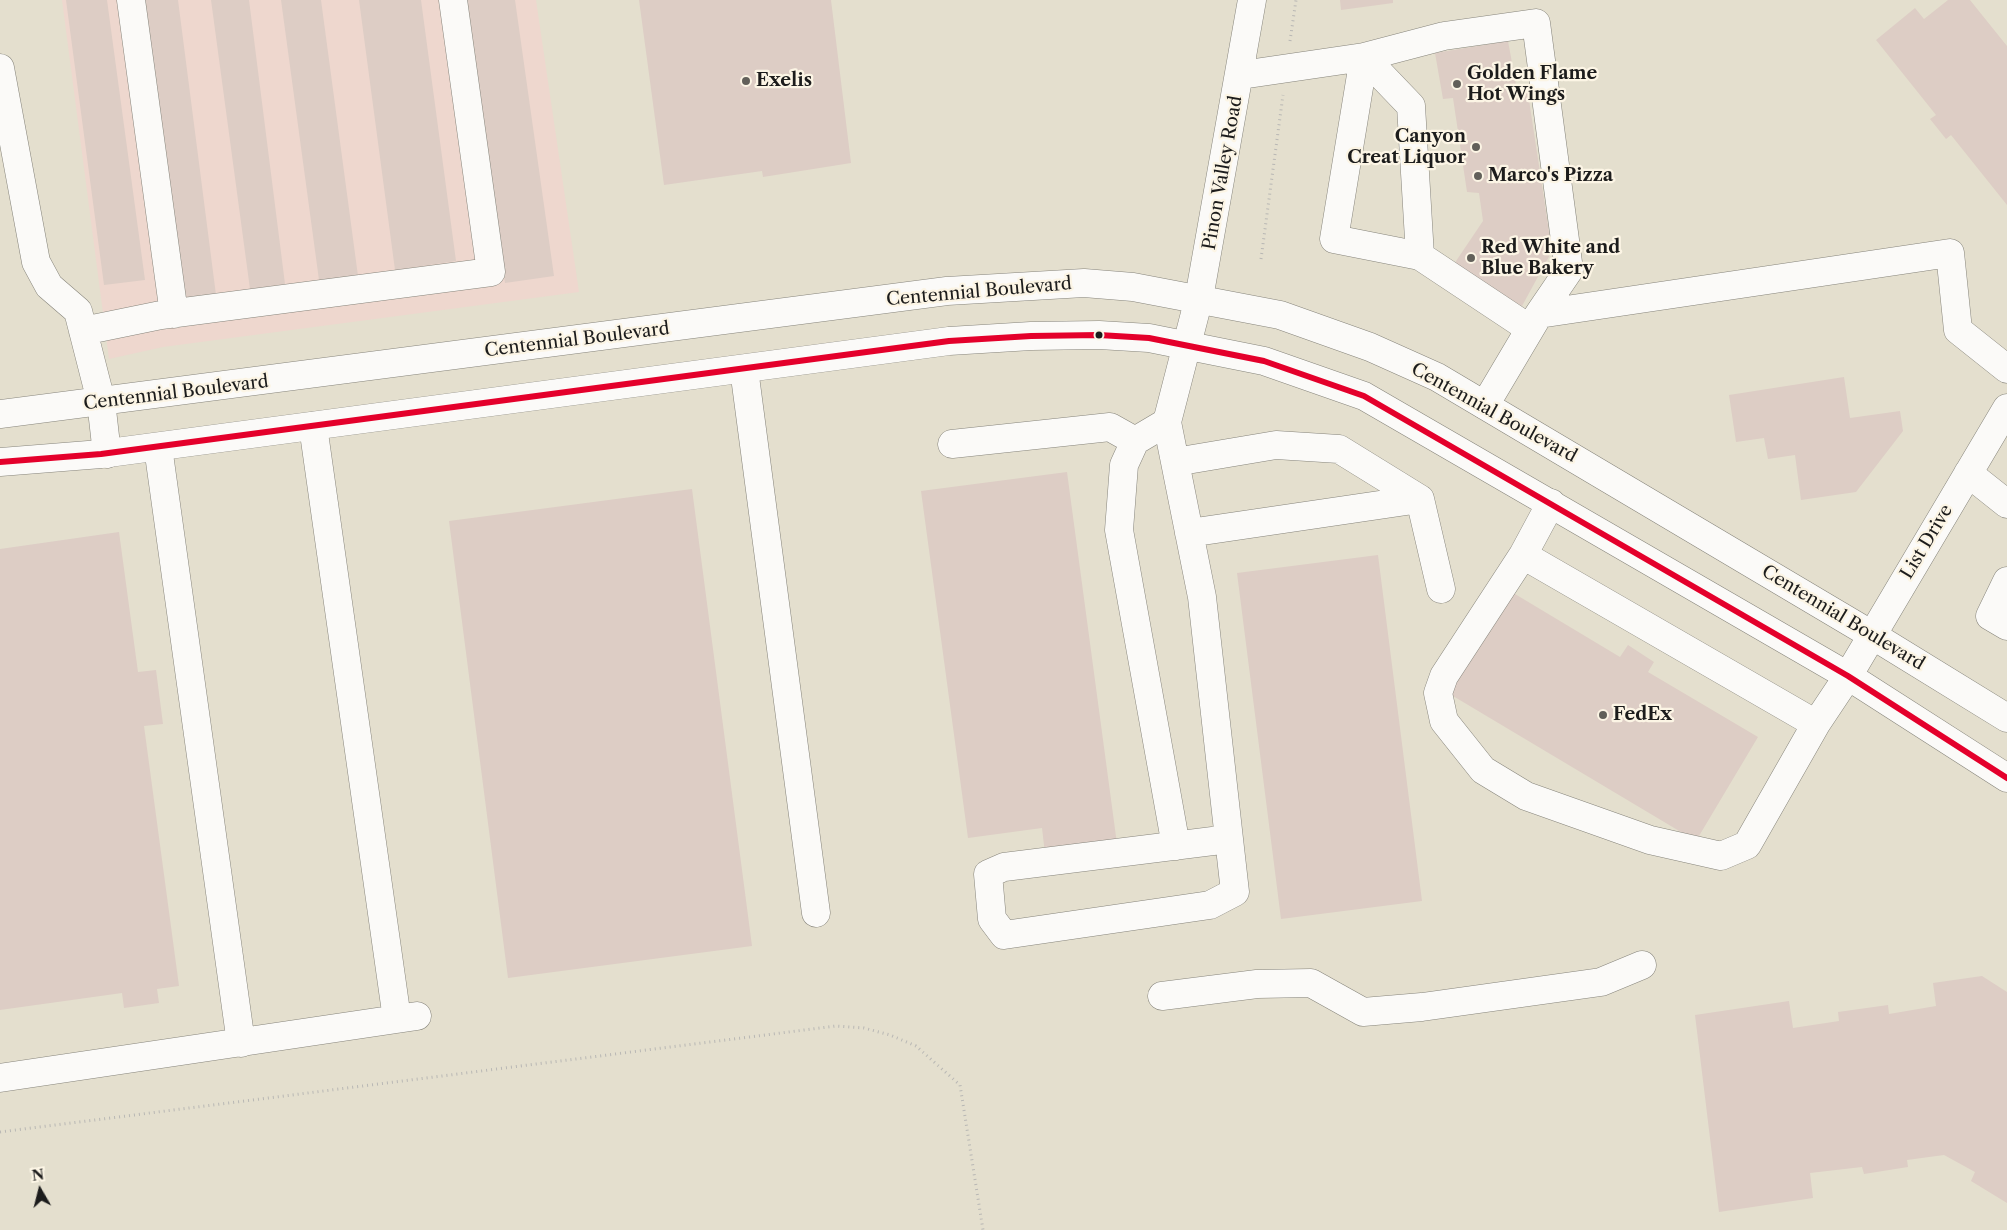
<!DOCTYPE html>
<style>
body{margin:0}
#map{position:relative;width:2007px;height:1230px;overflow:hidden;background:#e4dfce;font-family:"Libre Caslon Text",serif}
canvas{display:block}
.north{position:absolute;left:15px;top:1165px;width:50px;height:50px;-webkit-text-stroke:4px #fcf5e5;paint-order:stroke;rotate:352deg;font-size:14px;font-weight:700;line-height:20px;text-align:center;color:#1c1c1c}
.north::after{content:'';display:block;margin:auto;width:18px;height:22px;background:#1c1c1c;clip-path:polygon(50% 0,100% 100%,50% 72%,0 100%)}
</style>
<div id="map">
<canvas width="2007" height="1230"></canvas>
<div class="north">N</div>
</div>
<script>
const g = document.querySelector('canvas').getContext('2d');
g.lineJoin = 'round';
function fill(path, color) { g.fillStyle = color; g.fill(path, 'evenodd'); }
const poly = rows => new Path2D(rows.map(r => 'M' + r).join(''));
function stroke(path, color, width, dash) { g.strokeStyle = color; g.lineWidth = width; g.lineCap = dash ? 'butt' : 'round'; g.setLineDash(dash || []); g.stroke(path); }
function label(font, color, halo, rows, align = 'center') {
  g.font = font + ' "Libre Caslon Text",serif'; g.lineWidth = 4.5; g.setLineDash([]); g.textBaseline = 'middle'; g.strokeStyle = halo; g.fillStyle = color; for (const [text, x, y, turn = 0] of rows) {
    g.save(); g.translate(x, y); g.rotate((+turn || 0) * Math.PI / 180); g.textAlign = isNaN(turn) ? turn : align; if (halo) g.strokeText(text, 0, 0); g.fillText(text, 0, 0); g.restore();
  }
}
fill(poly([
 [62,0,536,0,579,292,163,347,109,359]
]), '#eed7ce');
fill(poly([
 [66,0,107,0,145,280,104,285],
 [139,0,178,0,216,295,180,300],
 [211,0,249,0,285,284,250,289],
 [281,0,321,0,358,276,319,280],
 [359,0,421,0,456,261,395,270],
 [465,0,515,0,554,276,505,283],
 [639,0,831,0,851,163,763,177,762,171,664,185],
 [1340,0,1393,0,1393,3,1341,10],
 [1948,0,1970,0,2007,46,2007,205,1951,135,1946,139,1930,119,1936,115,1876,40,1915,8,1924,19],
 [1508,41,1517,90,1527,87,1552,251,1522,306,1452,267,1483,221,1479,193,1467,192,1453,98,1443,99,1435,53],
 [1844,377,1850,418,1900,411,1903,431,1856,492,1801,500,1795,455,1768,459,1764,438,1736,442,1729,395],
 [1067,472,1117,844,1045,854,1042,828,968,838,921,491],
 [692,489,752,946,508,978,449,521],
 [119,532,138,672,156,670,163,724,144,726,179,986,157,989,159,1003,124,1008,122,993,0,1010,0,549],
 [1378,555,1422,901,1281,919,1237,573],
 [1510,591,1620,657,1628,645,1654,662,1648,672,1758,737,1696,841,1448,693],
 [1982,976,2007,992,2007,1203,1971,1181,1975,1172,1944,1155,1907,1160,1908,1167,1864,1174,1862,1167,1810,1173,1813,1198,1719,1212,1695,1015,1789,1001,1793,1028,1839,1021,1838,1012,1888,1005,1889,1014,1936,1006,1933,983]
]), '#ddcdc5');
const minor = poly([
 [131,0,174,314],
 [0,68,36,262,49,286,78,311,101,401,107,454],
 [1241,75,1364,57,1334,239,1420,256,1530,329],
 [1420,256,1411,106,1364,57,1444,36,1536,23,1569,270,1539,314],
 [83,331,161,315,491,272,453,0],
 [744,369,816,913],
 [1485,405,1539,314,1950,253,1958,330,2007,369],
 [1167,422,1202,597,1229,839,1235,892,1210,905,1004,935,992,919,988,874,1004,867,1229,839],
 [313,426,397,1019],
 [1135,441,1124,465,1119,530,1176,846],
 [952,444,1110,427,1135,441,1167,422,1199,298,1252,0],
 [158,447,241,1043],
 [1175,462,1276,445,1339,449,1420,499,1441,589],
 [1968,473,2007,504],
 [1551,503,1523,555,1816,724,1848,676,2007,408],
 [1189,533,1420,499],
 [1523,555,1444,676,1438,693,1444,721,1483,770,1526,796,1650,840,1721,856,1747,845,1816,724],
 [2007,581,1990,616,2007,626],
 [1162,996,1257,984,1311,983,1363,1012,1422,1007,1601,982,1642,965],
 [0,1078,417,1016]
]);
const major = poly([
 [0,414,947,291,1084,283,1133,287,1280,315,1370,347,1437,377,1872,635,2007,718],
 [0,462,101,454,949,341,1031,336,1099,335,1149,338,1264,361,1364,396,1848,676,2007,778]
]);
stroke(minor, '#86847b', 29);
stroke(major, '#86847b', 29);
stroke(poly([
 [1290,41,1296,0],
 [1261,259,1283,95],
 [0,1132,836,1026,864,1028,890,1035,916,1046,960,1085,983,1230]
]), '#b8b7b4', 3, [1, 4]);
stroke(minor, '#fbfaf8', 28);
stroke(major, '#fbfaf8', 28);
stroke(poly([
 [0,462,101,454,949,341,1031,336,1099,335,1149,338,1264,361,1364,396,1848,676,2007,778]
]), '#e4002b', 6);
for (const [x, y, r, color] of [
 [746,81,5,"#62605a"],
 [1457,84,5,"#62605a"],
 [1476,147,5,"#62605a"],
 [1478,176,5,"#62605a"],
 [1471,258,5,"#62605a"],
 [1099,335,4.5,"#1c1c1c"],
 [1603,715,5,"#62605a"]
]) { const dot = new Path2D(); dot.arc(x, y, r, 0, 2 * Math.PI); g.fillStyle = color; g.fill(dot); stroke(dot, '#fcf5e5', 2); }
label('bold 18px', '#1c1c1c', '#fcf5e5', [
 ["Golden Flame",1467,74],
 ["Hot Wings",1467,95],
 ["Exelis",756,81],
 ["Canyon",1466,137,"right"],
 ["Creat Liquor",1466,158,"right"],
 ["Marco's Pizza",1488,176],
 ["Red White and",1481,248],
 ["Blue Bakery",1481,269],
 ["FedEx",1613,715]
], 'left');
label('18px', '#1c1c1c', '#fcf5e5', [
 ["Pinon Valley Road",1223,173,-80],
 ["Centennial Boulevard",979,292,-5],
 ["Centennial Boulevard",577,340,-7],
 ["Centennial Boulevard",176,393,-7],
 ["Centennial Boulevard",1494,413,29],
 ["List Drive",1927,542,-59],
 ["Centennial Boulevard",1843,618,31]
]);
</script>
